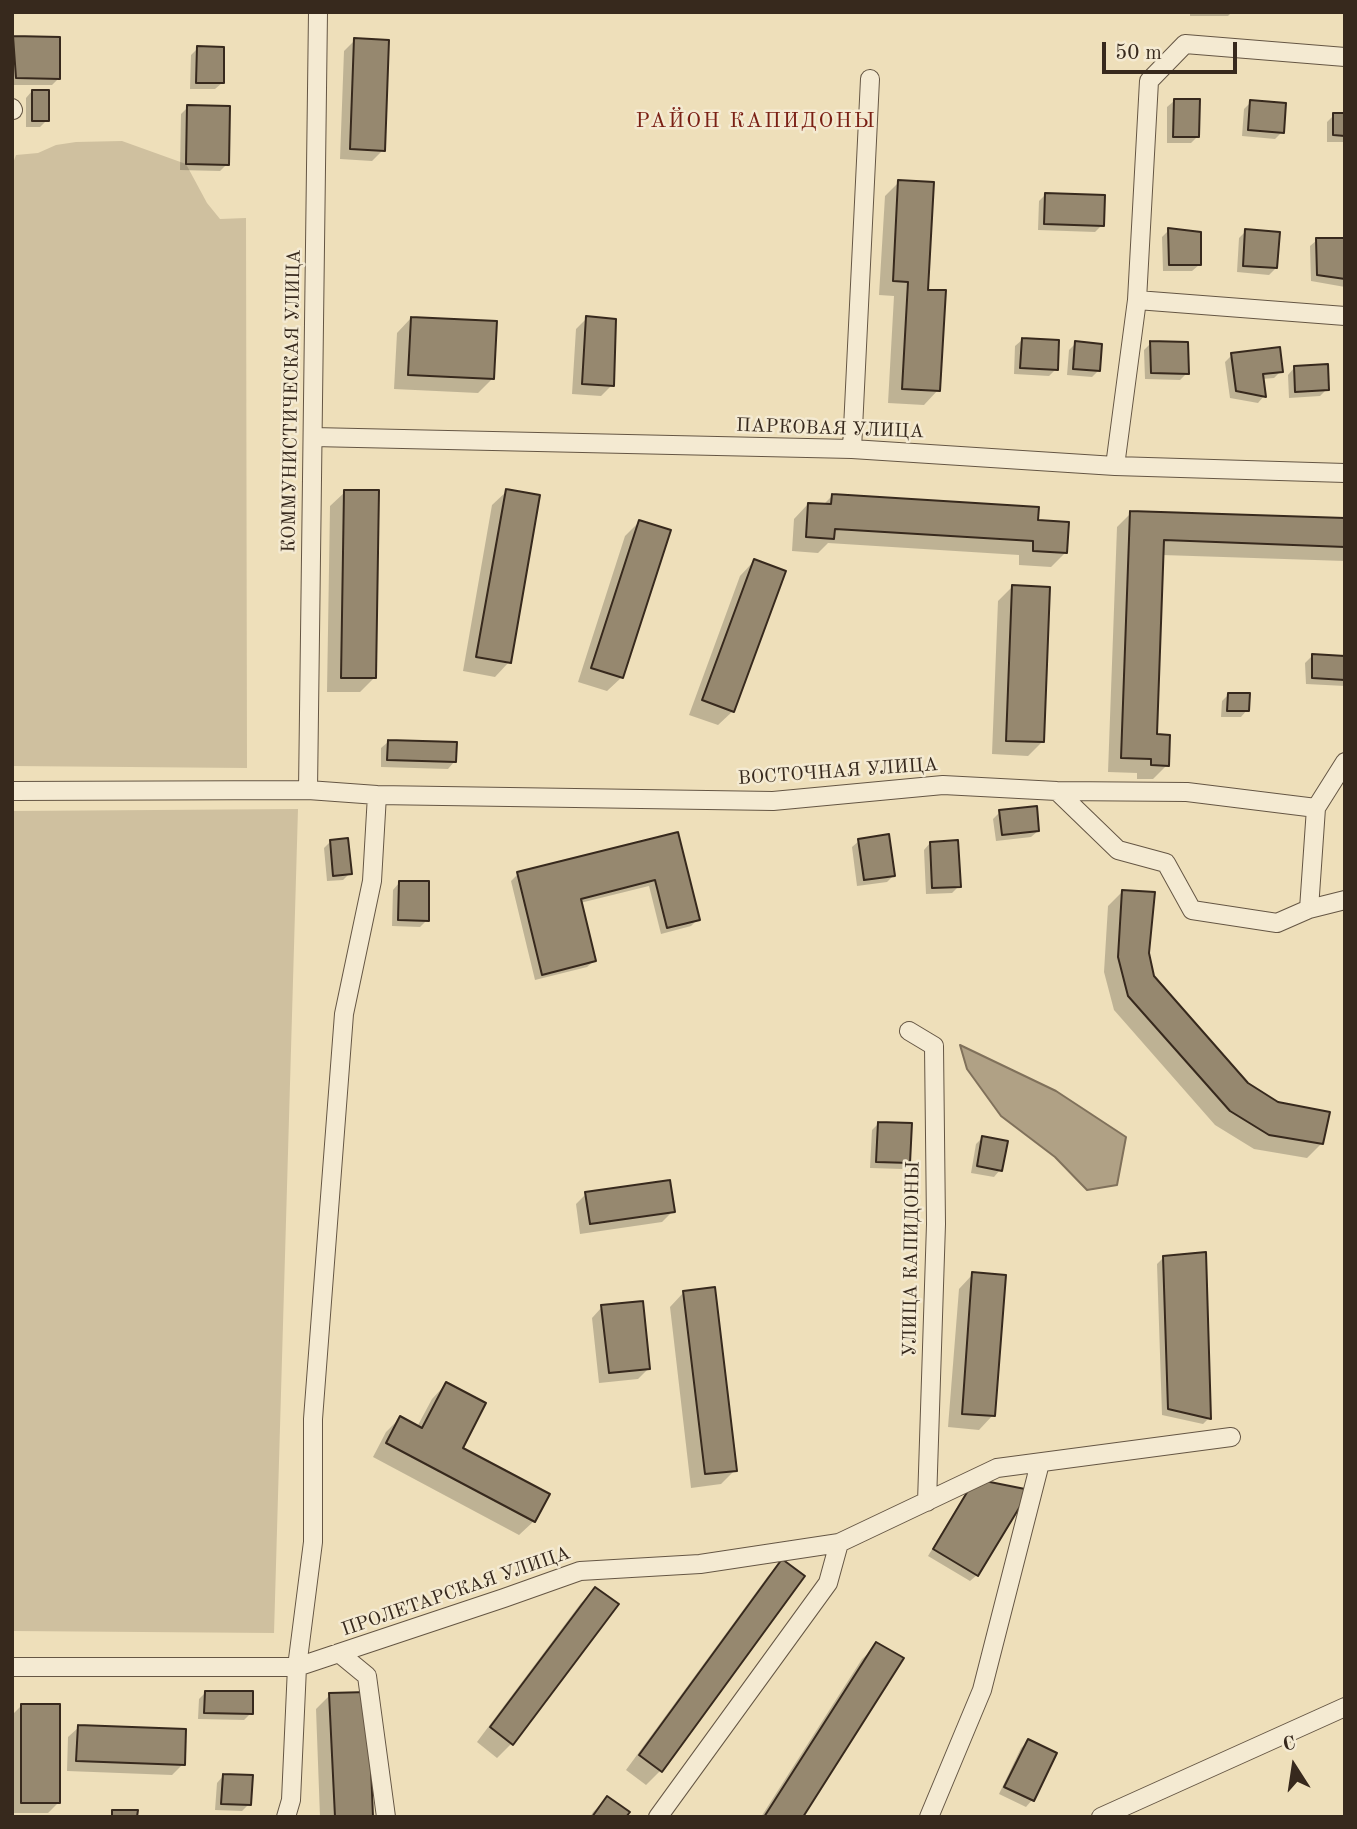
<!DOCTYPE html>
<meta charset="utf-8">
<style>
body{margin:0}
#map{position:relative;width:1357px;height:1829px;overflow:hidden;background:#eedfba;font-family:"Old Standard TT",serif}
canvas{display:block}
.frame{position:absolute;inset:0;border:14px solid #37291d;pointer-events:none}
.north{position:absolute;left:1259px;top:1731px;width:70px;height:70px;-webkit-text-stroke:5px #f4ead2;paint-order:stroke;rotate:348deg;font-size:19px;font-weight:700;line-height:28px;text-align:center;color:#37291d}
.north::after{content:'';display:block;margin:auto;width:24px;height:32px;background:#37291d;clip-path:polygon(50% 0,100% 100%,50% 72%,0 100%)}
.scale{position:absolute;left:1102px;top:42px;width:135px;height:32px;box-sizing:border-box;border:4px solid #37291d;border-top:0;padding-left:9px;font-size:21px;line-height:24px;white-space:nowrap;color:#37291d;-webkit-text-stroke:5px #f4ead2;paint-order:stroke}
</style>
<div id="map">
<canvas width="1357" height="1829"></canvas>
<div class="frame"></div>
<div class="north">С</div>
<div class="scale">50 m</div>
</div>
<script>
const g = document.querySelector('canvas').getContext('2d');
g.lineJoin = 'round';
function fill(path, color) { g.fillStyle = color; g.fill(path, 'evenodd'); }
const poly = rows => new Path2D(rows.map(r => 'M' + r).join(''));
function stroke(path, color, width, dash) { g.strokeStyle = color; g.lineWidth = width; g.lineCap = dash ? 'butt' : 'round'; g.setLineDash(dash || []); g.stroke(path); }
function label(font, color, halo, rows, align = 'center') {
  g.font = font + ' "Old Standard TT",serif'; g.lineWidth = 5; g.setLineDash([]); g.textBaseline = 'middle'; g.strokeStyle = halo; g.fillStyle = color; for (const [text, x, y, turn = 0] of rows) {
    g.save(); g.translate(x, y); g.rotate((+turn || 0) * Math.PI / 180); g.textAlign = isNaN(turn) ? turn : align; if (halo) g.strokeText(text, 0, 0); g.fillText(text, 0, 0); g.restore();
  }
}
fill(poly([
 [122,141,186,164,207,203,220,219,246,218,247,768,12,766,12,166,16,155,38,153,56,145,76,142],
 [298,809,274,1633,12,1631,12,811]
]), '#cfc09f');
const water = poly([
 [960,1045,1056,1091,1126,1137,1117,1185,1087,1190,1055,1157,1001,1116,967,1069,960,1045]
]);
fill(water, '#b0a185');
stroke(water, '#80715b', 2);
fill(poly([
 [1190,12,1232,12,1228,16,1190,16],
 [14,38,59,78,52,85,12,85],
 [355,40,383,150,372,161,340,159,344,51],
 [198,48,222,83,215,89,190,89,191,55],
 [32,91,47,120,40,127,26,127,26,98],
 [1174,101,1198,136,1191,143,1167,143,1167,107],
 [1251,102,1282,132,1275,139,1242,136,1244,109],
 [188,107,227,164,220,171,180,170,181,114],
 [1334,115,1345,115,1345,142,1327,142,1327,122],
 [899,182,926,291,938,390,924,405,888,403,894,296,879,295,885,196],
 [1046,194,1102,225,1095,232,1038,230,1039,201],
 [1169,230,1199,265,1192,271,1163,271,1162,237],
 [1246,231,1276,268,1269,275,1237,272,1239,238],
 [1317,240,1345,240,1345,287,1311,281,1310,246],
 [411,318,492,379,478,393,394,389,397,333],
 [587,318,612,385,601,396,572,394,576,329],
 [1022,340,1056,369,1049,376,1014,374,1015,346],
 [1076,343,1099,370,1092,377,1067,375,1069,350],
 [1151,343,1187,373,1180,380,1145,379,1144,350],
 [1232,355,1281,371,1274,378,1262,379,1264,396,1258,403,1230,398,1225,362],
 [1294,368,1327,389,1320,396,1289,398,1288,375],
 [507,491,509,662,495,677,463,671,492,505],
 [345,492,374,678,360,692,327,692,330,506],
 [832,496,1036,521,1065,553,1051,567,1019,565,1019,555,828,543,818,553,792,551,794,519,808,504,823,505],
 [1131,513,1345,520,1345,561,1162,555,1156,736,1167,765,1153,779,1137,779,1137,773,1108,772,1117,527],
 [639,522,622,677,607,691,578,682,625,536],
 [754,561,733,711,718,725,689,715,740,576],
 [1012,587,1043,741,1028,756,992,754,998,601],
 [1312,656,1345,658,1345,686,1306,684,1305,663],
 [1228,695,1247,710,1241,717,1221,717,1222,701],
 [388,742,454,762,448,769,381,767,381,748],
 [1000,812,1038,831,1031,837,996,841,993,819],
 [677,834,698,919,691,926,661,934,649,886,580,903,594,961,587,967,535,980,511,881,518,874],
 [331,841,350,873,343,880,327,881,324,848],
 [859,841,893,876,887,882,857,886,852,847],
 [930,843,959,886,952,893,926,894,924,850],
 [399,883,427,920,420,927,392,926,393,890],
 [1123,891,1147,953,1153,976,1246,1085,1321,1144,1307,1158,1254,1149,1215,1125,1114,1010,1104,972,1108,906],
 [879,1123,908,1163,902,1169,870,1168,872,1130],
 [983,1137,1000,1170,994,1177,971,1173,976,1144],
 [586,1194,673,1211,662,1222,580,1234,576,1204],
 [1164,1257,1209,1418,1203,1424,1162,1415,1157,1264],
 [973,1274,993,1415,979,1430,948,1427,959,1289],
 [684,1292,735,1470,721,1484,691,1488,670,1307],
 [602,1307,648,1369,638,1379,599,1383,592,1318],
 [446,1384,461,1448,534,1521,519,1535,373,1457,386,1432,400,1418,417,1427,432,1399],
 [969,1488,977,1575,970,1581,928,1556],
 [782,1562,803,1576,660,1771,646,1785,626,1770,768,1576],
 [596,1589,511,1744,497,1758,477,1742,581,1603],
 [877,1645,801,1817,761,1817,862,1659],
 [206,1692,251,1713,244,1720,198,1719,199,1699],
 [330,1695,372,1817,320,1817,316,1709],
 [21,1706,59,1802,48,1813,12,1813,12,1715],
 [79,1727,183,1764,172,1775,67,1771,68,1737],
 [1028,1741,1032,1800,1026,1807,999,1794,1021,1748],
 [223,1776,249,1804,242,1811,215,1810,217,1783],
 [607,1798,624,1817,590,1817,593,1812]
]), '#0003');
const building = poly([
 [13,36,60,37,60,79,16,78,13,36],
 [354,38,389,40,385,151,350,149,354,38],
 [197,46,224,47,224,83,196,83,197,46],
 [32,90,49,90,49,121,32,121,32,90],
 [1174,99,1200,99,1199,137,1173,137,1174,99],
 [1250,100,1286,103,1284,133,1248,130,1250,100],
 [187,105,230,106,229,165,186,164,187,105],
 [1333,113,1345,113,1345,136,1333,135,1333,113],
 [898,180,934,182,928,290,946,290,940,391,902,389,908,282,893,281,898,180],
 [1045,193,1105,195,1104,226,1044,224,1045,193],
 [1168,228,1201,232,1201,265,1169,265,1168,228],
 [1245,229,1280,232,1277,268,1243,266,1245,229],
 [1316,238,1345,238,1345,279,1317,275,1316,238],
 [586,316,616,319,614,386,582,384,586,316],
 [411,317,497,321,494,379,408,375,411,317],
 [1022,338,1059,340,1058,370,1020,368,1022,338],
 [1075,341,1102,344,1100,371,1073,369,1075,341],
 [1150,341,1188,342,1189,374,1151,373,1150,341],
 [1280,347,1283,372,1263,374,1266,397,1236,391,1231,353,1280,347],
 [1328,364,1329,390,1295,392,1294,366,1328,364],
 [506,489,540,495,511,663,476,657,506,489],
 [344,490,379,490,376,678,341,678,344,490],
 [832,494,1039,507,1038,520,1069,522,1067,553,1033,551,1033,541,835,529,834,539,806,537,808,503,831,504,832,494],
 [1130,511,1345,518,1345,547,1164,540,1157,734,1170,735,1169,766,1151,765,1151,759,1121,758,1130,511],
 [639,520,671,530,623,678,591,668,639,520],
 [754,559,786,571,734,712,702,700,754,559],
 [1012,585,1050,587,1044,742,1006,741,1012,585],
 [1312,654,1345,656,1345,680,1312,678,1312,654],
 [1228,693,1250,693,1249,711,1227,711,1228,693],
 [388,740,457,742,456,762,387,760,388,740],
 [1037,806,1039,831,1002,835,999,810,1037,806],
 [678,832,700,920,667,928,655,880,581,899,596,961,542,975,517,872,678,832],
 [889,834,895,876,864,880,858,839,889,834],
 [348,838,352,874,333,876,330,840,348,838],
 [958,840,961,887,932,888,930,842,958,840],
 [399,881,429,881,429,921,398,920,399,881],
 [1122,890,1155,892,1149,953,1154,976,1248,1083,1278,1102,1330,1112,1323,1144,1269,1135,1230,1111,1128,996,1118,957,1122,890],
 [878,1122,912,1123,910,1163,876,1162,878,1122],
 [982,1136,1008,1141,1002,1171,977,1166,982,1136],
 [670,1180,675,1212,590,1224,585,1192,670,1180],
 [1206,1252,1211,1419,1168,1409,1163,1256,1206,1252],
 [972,1272,1006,1275,995,1416,962,1414,972,1272],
 [715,1287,737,1471,705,1474,683,1291,715,1287],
 [643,1301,650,1369,609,1373,601,1305,643,1301],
 [446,1382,486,1403,463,1448,550,1494,535,1522,386,1443,400,1416,422,1428,446,1382],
 [975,1479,1030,1490,978,1576,933,1549,975,1479],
 [782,1559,805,1576,662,1772,639,1755,782,1559],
 [595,1587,619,1604,513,1745,490,1727,595,1587],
 [876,1642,904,1658,803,1817,764,1817,876,1642],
 [205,1691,253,1691,253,1714,204,1713,205,1691],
 [368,1692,373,1817,335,1817,329,1693,368,1692],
 [21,1704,60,1704,60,1803,21,1803,21,1704],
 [78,1725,186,1729,185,1765,76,1761,78,1725],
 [1028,1739,1057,1753,1034,1801,1004,1787,1028,1739],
 [223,1774,253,1775,251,1805,221,1804,223,1774],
 [607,1796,630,1812,626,1817,592,1817,607,1796],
 [112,1810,138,1810,137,1817,112,1817,112,1810]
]);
fill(building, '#96886f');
stroke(building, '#37291d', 2);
const minor = poly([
 [12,108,13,110],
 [1137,300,1345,316],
 [313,437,852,449,1115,466,1345,473],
 [852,449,870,79],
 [1115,466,1137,300,1149,81,1185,44,1345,57],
 [308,790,318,12],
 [12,791,308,790,377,795,773,801,943,785,1057,791,1187,792,1316,808,1345,762],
 [1057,791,1118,850,1166,863,1192,910,1277,923,1309,909],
 [1316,808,1309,909,1345,900],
 [909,1031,934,1046,936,1224,927,1502],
 [339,1653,367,1676,386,1817],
 [12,1667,297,1667,504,1598,580,1571,700,1564,839,1543,997,1468,1231,1437],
 [286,1817,291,1800,297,1667,313,1542,313,1419,344,1014,372,881,377,795],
 [658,1817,828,1583,839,1543],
 [929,1817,982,1690,1040,1463],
 [1101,1817,1345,1707]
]);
stroke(minor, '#655644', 20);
stroke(minor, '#f4ead2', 18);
label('19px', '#37291d', '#f4ead2', [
 ["КОММУНИСТИЧЕСКАЯ УЛИЦА",292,401,-89],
 ["ПАРКОВАЯ УЛИЦА",830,429,2],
 ["ВОСТОЧНАЯ УЛИЦА",838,772,-4],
 ["УЛИЦА КАПИДОНЫ",912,1259,-89],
 ["ПРОЛЕТАРСКАЯ УЛИЦА",456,1592,-19]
]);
g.letterSpacing = '2px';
label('21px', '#7a1f14', '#f4ead2', [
 ["РАЙОН КАПИДОНЫ",756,121]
]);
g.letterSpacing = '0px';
</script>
